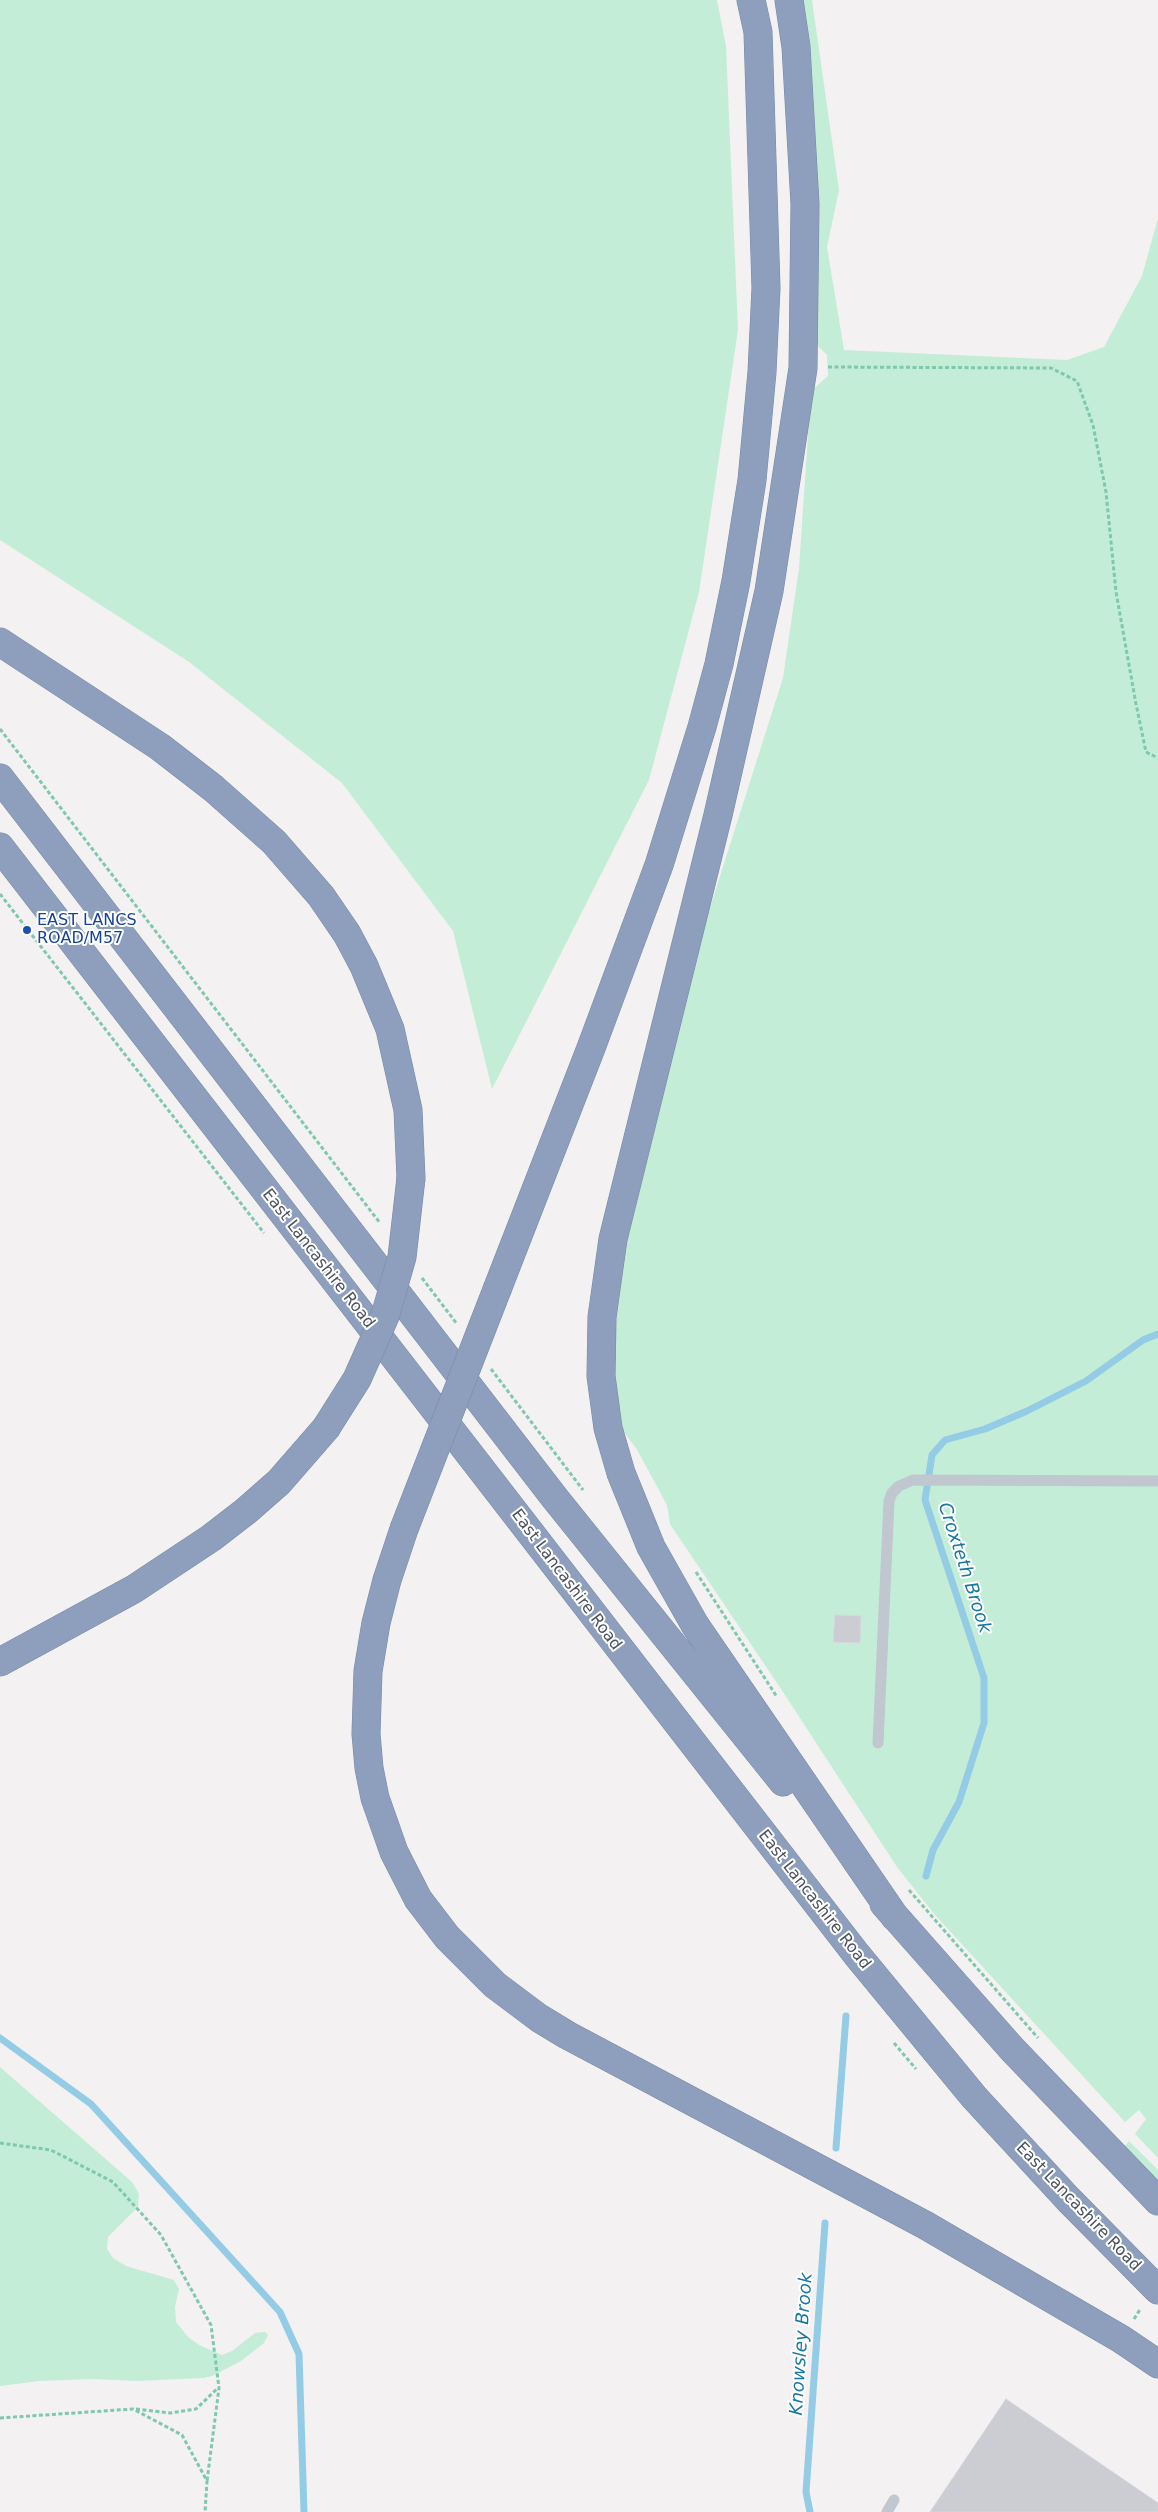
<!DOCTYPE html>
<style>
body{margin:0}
canvas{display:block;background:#f3f1f1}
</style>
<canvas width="1158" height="2512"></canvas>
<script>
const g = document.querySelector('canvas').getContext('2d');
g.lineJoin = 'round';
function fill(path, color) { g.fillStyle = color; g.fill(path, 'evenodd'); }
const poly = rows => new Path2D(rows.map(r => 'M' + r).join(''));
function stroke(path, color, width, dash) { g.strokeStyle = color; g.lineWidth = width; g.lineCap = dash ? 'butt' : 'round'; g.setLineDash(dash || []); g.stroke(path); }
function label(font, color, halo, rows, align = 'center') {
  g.font = font + ' "DejaVu Sans",sans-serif'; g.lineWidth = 4; g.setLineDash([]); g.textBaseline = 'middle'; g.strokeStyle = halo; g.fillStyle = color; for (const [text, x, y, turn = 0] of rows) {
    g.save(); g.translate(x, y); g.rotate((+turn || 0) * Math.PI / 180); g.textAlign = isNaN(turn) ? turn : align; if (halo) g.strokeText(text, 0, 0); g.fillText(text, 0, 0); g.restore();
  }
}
fill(poly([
 [0,0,717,0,726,46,738,330,699,592,649,780,492,1089,453,931,342,783,189,662,0,540],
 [799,0,812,0,839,190,827,247,844,350,1067,360,1104,347,1142,276,1158,218,1158,2158,1135,2134,1146,2119,1139,2110,1125,2122,935,1915,897,1867,783,1692,670,1524,667,1505,636,1448,617,1423,613,1350,618,1284,630,1224,707,917,783,678,799,568,811,391,828,376,827,355,813,341],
 [835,1615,860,1616,860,1643,833,1642],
 [0,2067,132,2182,139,2194,138,2207,108,2237,107,2249,113,2258,126,2266,174,2280,179,2289,175,2307,176,2322,188,2337,199,2345,222,2355,232,2351,255,2333,265,2332,268,2335,264,2343,241,2361,212,2376,204,2378,136,2381,92,2379,39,2381,0,2386],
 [1129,2141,1158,2170,1158,2181,1124,2147]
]), '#c4edd8');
stroke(poly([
 [926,1876,933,1850,959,1802,984,1723,984,1678,925,1500,932,1455,945,1440,985,1429,1027,1411,1086,1381,1143,1340,1158,1334],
 [0,2038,91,2104,280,2312,299,2354,304,2512],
 [836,2148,846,2016],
 [810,2512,806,2492,825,2223]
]), '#94cce6', 7);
const building = poly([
 [835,1615,861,1616,860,1643,833,1642,835,1615],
 [1006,2399,1158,2503,1158,2512,930,2512,1006,2399]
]);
fill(building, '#cbcdd3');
stroke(building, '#d6d7dc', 1);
const highway = poly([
 [789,0,796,47,805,204,803,368,769,591,718,815,613,1239,602,1317,601,1376,608,1428,621,1473,651,1547,695,1625,895,1917],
 [0,642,160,747,213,788,274,842,321,896,347,934,364,966,390,1029,408,1110,411,1178],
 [0,778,554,1497,783,1782],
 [0,847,857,1955,974,2097,1068,2199,1158,2290],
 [498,1287,591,1048,659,865,702,727,719,664,736,581,752,480,762,372,766,288,758,32,751,0],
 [404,1529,387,1580,376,1623,368,1671,366,1734,369,1768,375,1798,394,1852,418,1899,447,1937,495,1985,539,2018,567,2035,925,2225,1121,2339,1158,2364],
 [0,1662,134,1589,211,1538,246,1511,279,1482,326,1428],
 [884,1904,1012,2049,1158,2201]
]);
stroke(highway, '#788aa7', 29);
stroke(poly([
 [828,367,1051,368,1077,381,1093,425,1106,492,1116,592,1136,704,1146,752,1158,758],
 [0,729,380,1223],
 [0,894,264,1233],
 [422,1278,457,1324],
 [491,1369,583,1490],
 [696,1572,777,1697],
 [909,1890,1038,2038],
 [894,2043,916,2069],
 [0,2143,51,2150,113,2182,161,2235,211,2325,219,2388,207,2481],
 [1134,2319,1141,2308],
 [136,2409,170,2413,196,2409,218,2388],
 [0,2418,133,2409,182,2435,207,2481,205,2512]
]), '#7ec8ac', 3, [4, 2.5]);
stroke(poly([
 [878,1743,889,1501,892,1493,899,1486,913,1480,1158,1481],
 [887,2512,894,2500]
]), '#c0c7ce', 11);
stroke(highway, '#8d9fbc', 28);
const highwayBridge = poly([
 [326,1428,357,1379,385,1316,402,1257,411,1178],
 [404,1529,498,1287]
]);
stroke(highwayBridge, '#788aa7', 29, []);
stroke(highwayBridge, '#8d9fbc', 28);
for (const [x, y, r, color] of [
 [27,930,5,"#1a4fb4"]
]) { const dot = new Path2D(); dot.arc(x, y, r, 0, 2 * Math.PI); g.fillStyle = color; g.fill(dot); stroke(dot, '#fff', 2); }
label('16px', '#164399', '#fff', [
 ["EAST LANCS",37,921],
 ["ROAD/M57",37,939]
], 'left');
label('16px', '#4a525d', '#fff', [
 ["East Lancashire Road",318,1259,52],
 ["East Lancashire Road",566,1580,53],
 ["East Lancashire Road",814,1900,52],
 ["East Lancashire Road",1078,2207,46]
]);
label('italic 18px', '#1777a3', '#fff', [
 ["Croxteth Brook",964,1568,72],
 ["Knowsley Brook",802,2344,-86]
]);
</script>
